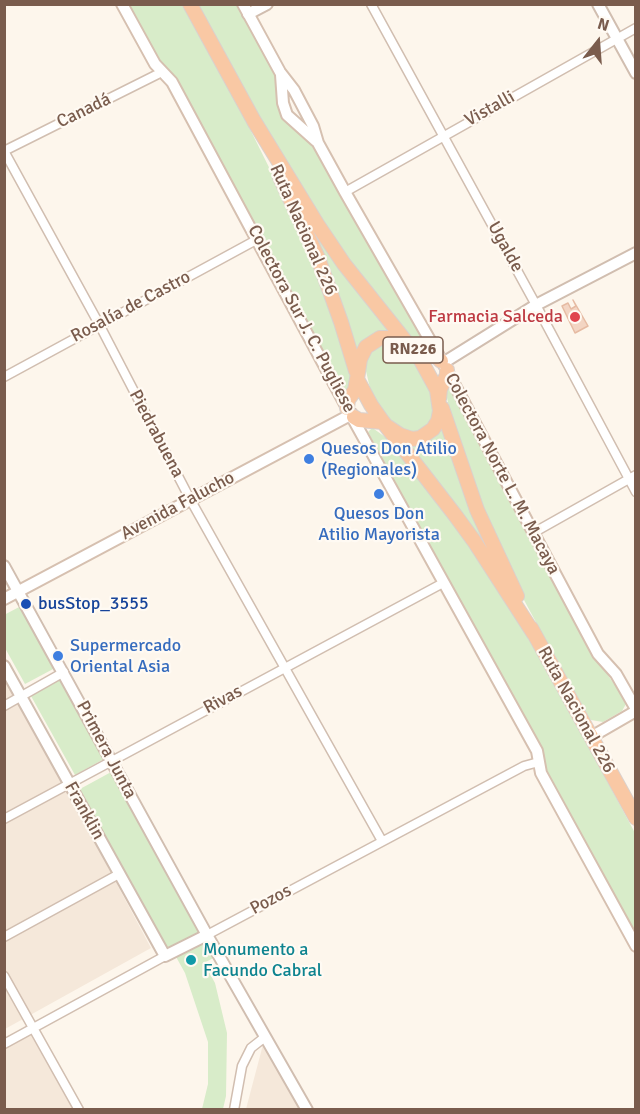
<!DOCTYPE html>
<meta charset="utf-8">
<style>
body{margin:0}
#map{position:relative;width:640px;height:1114px;overflow:hidden;background:#fdf6ec;font-family:Signika,sans-serif}
canvas{display:block}
.frame{position:absolute;inset:0;border:6px solid #7a5c4d;pointer-events:none}
.north{position:absolute;left:568px;top:12px;width:60px;height:60px;-webkit-text-stroke:4px #fffaf3;paint-order:stroke;rotate:17deg;font-size:16px;font-weight:700;line-height:24px;text-align:center;color:#7a5c4d}
.north::after{content:'';display:block;margin:auto;width:21px;height:27px;background:#7a5c4d;clip-path:polygon(50% 0,100% 100%,50% 72%,0 100%)}
</style>
<div id="map">
<canvas width="640" height="1114"></canvas>
<div class="frame"></div>
<div class="north">N</div>
</div>
<script>
const g = document.querySelector('canvas').getContext('2d');
g.lineJoin = 'round';
function fill(path, color) { g.fillStyle = color; g.fill(path, 'evenodd'); }
const poly = rows => new Path2D(rows.map(r => 'M' + r).join(''));
function stroke(path, color, width, dash) { g.strokeStyle = color; g.lineWidth = width; g.lineCap = dash ? 'butt' : 'round'; g.setLineDash(dash || []); g.stroke(path); }
function label(font, color, halo, rows, align = 'center') {
  g.font = font + ' Signika,sans-serif'; g.lineWidth = 4.5; g.setLineDash([]); g.textBaseline = 'middle'; g.strokeStyle = halo; g.fillStyle = color; for (const [text, x, y, turn = 0] of rows) {
    g.save(); g.translate(x, y); g.rotate((+turn || 0) * Math.PI / 180); g.textAlign = isNaN(turn) ? turn : align; if (halo) g.strokeText(text, 0, 0); g.fillText(text, 0, 0); g.restore();
  }
}
fill(poly([
 [4,672,151,948,5,1029,4,1029],
 [33,1029,77,1109,5,1109,4,1045],
 [265,1037,304,1109,246,1109]
]), '#f5e8da');
fill(poly([
 [126,5,182,5,246,121,312,254,351,370,351,382,348,389,344,389,342,386,176,82,168,70,159,63],
 [198,5,239,5,277,75,280,99,314,143,427,347,424,347,402,328,344,258,258,115],
 [293,193,393,331,355,354],
 [388,343,403,348,420,369,427,383,432,397,434,416,421,431,408,433,392,424,375,400,370,388,365,367,366,360,370,353,381,345],
 [451,387,595,657,624,698,626,704,622,711,603,722,591,720,586,715,517,587,488,527,455,435,447,398,447,388],
 [444,423,505,581,406,444,426,441,437,434],
 [371,429,374,429,388,439,483,562,543,662,635,833,635,935,547,772,539,746,373,441,368,432],
 [21,606,55,668,25,684,5,648,4,615],
 [60,680,104,759,75,775,31,696],
 [113,771,200,934,168,951,80,789],
 [206,939,215,957,204,963,215,983,227,1033,226,1096,223,1109,202,1109,208,1084,208,1042,185,973,175,955]
]), '#d8ecc9');
const building = poly([
 [573,300,588,326,575,333,562,306,568,303,571,309,576,306,573,300]
]);
fill(building, '#f3d5c3');
stroke(building, '#e6bba3', 1.5);
const minor = poly([
 [371,4,536,305,636,492],
 [4,151,99,324,190,499,382,841],
 [4,151,158,74,160,70],
 [345,192,636,28],
 [4,377,258,239],
 [533,533,636,475],
 [4,706,64,672],
 [4,819,443,583],
 [207,935,524,766,535,763,539,765],
 [4,937,119,874],
 [4,976,79,1110],
 [4,1044,165,956],
 [234,1110,242,1066,251,1048,265,1037]
]);
const tertiary = poly([
 [598,4,636,73],
 [248,14,267,4],
 [443,363,536,305,636,253],
 [4,566,207,935,307,1110],
 [4,666,165,956,207,935]
]);
const secondary = poly([
 [122,4,155,64,172,82,347,408,537,751,541,773,636,946],
 [243,4,280,72,294,90,313,126,318,143,345,192,443,363,598,654,616,674,636,709],
 [281,75,283,103,287,115,316,141],
 [4,599,352,414],
 [591,737,636,711]
]);
const trunk = poly([
 [190,4,254,121,317,224,344,264,407,343],
 [280,177,318,258,341,322,356,371],
 [411,347,423,353,436,356,441,361],
 [439,399,440,389,447,375,447,370],
 [347,408,348,400,355,390,357,379],
 [442,408,477,510,517,596],
 [354,417,359,420,383,422],
 [385,425,400,435,412,439,420,438,433,429,438,421,440,411,437,390,419,357,408,344,392,338,380,338,366,347,360,359,357,379,371,405,383,422,455,515,474,541,534,634],
 [531,628,636,818]
]);
stroke(minor, '#d1beb0', 11);
stroke(tertiary, '#d1beb0', 14);
stroke(secondary, '#d6c0b0', 14);
stroke(trunk, '#dad1cd', 16);
stroke(minor, '#fff', 8);
stroke(tertiary, '#fff', 10);
stroke(secondary, '#fff', 10);
stroke(trunk, '#f9c8a4', 14);
for (const [x, y, r, color] of [
 [575,317,6,"#e0444e"],
 [309,459,6,"#3f7fe0"],
 [379,494,6,"#3f7fe0"],
 [26,604,6,"#1a4fb4"],
 [58,656,6,"#3f7fe0"],
 [191,960,6,"#0f9aa8"]
]) { const dot = new Path2D(); dot.arc(x, y, r, 0, 2 * Math.PI); g.fillStyle = color; g.fill(dot); stroke(dot, '#fffaf3', 2); }
for (const [x, y, w] of [
 [413,350,60]
]) { const box = new Path2D(); box.roundRect(x - w / 2, y - 13, w, 26, 4.5); g.fillStyle = '#fffaf3'; g.fill(box); stroke(box, '#7a5c4d', 1.5); }
label('bold 16px', '#7a5c4d', null, [
 ["RN226",413,350]
]);
label('18px', '#7a5c4d', '#fffaf3', [
 ["Vistalli",490,109,-29],
 ["Canadá",84,111,-26],
 ["Ruta Nacional 226",303,230,66],
 ["Ugalde",505,247,61],
 ["Rosalía de Castro",131,307,-28],
 ["Colectora Sur J. C. Pugliese",301,319,62],
 ["Piedrabuena",156,434,62],
 ["Colectora Norte L. M. Macaya",502,474,62],
 ["Avenida Falucho",178,506,-28],
 ["Rivas",223,700,-28],
 ["Ruta Nacional 226",576,710,61],
 ["Primera Junta",106,750,62],
 ["Franklin",84,811,61],
 ["Pozos",271,900,-28]
]);
label('18px', '#be3a42', '#fffaf3', [
 ["Farmacia Salceda",563,317]
], 'right');
label('18px', '#366cbe', '#fffaf3', [
 ["Quesos Don Atilio",321,449],
 ["(Regionales)",321,470],
 ["Quesos Don",379,514,"center"],
 ["Atilio Mayorista",379,535,"center"],
 ["Supermercado",70,646],
 ["Oriental Asia",70,667]
], 'left');
label('18px', '#164399', '#fffaf3', [
 ["busStop_3555",38,604]
], 'left');
label('18px', '#0d838f', '#fffaf3', [
 ["Monumento a",203,950],
 ["Facundo Cabral",203,971]
], 'left');
</script>
